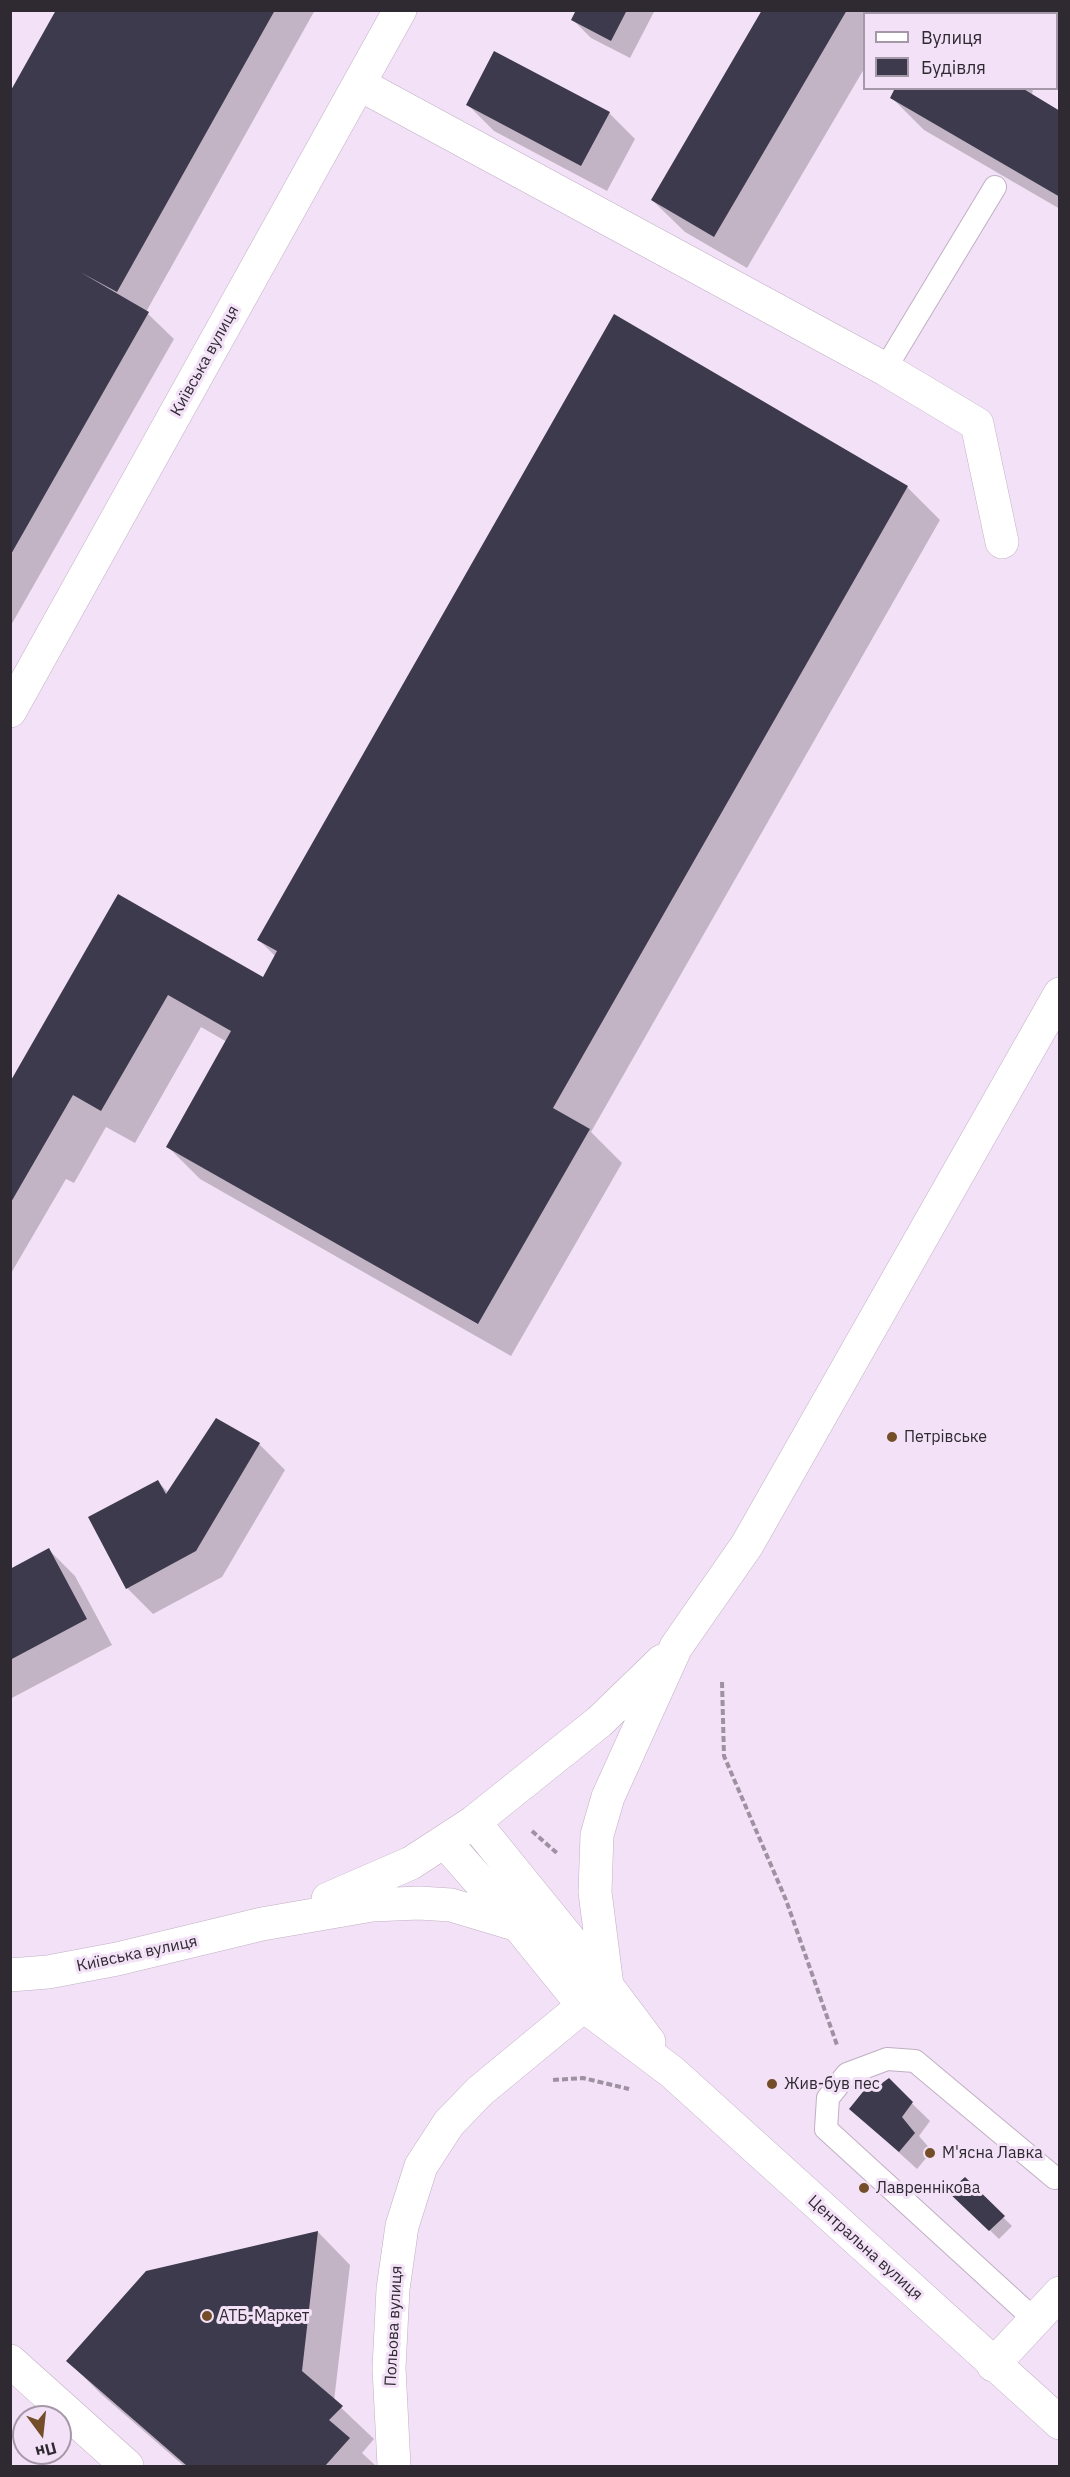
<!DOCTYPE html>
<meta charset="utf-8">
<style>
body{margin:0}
#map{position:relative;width:1070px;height:2477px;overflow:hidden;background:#f3e2f7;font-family:"IBM Plex Sans",sans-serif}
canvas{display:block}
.frame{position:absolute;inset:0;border:12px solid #2f2931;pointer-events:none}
.legend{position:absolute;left:863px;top:12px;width:195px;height:78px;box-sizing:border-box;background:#f3e2f7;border:2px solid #a598a8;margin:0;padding:8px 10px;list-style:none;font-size:18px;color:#2f2931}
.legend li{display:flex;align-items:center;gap:12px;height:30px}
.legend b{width:30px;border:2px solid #a598a8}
.north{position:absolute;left:12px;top:2405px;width:60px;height:60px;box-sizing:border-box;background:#f3e2f7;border:2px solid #a598a8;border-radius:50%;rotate:165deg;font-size:16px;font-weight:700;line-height:24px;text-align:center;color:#2f2931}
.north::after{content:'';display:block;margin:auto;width:21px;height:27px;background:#734e29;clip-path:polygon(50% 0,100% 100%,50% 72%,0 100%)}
</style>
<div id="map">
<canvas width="1070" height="2477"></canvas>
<div class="frame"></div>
<ul class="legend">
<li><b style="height:8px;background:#fff"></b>Вулиця</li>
<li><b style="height:16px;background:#3d3a4e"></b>Будівля</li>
</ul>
<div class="north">Пн</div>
</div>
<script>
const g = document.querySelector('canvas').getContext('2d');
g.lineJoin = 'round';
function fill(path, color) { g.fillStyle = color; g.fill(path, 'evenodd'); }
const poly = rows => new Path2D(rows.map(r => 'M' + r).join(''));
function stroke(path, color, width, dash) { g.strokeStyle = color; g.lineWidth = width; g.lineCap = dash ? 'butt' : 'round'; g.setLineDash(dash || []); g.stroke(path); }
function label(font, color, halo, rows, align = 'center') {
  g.font = font + ' "IBM Plex Sans",sans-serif'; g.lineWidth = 6; g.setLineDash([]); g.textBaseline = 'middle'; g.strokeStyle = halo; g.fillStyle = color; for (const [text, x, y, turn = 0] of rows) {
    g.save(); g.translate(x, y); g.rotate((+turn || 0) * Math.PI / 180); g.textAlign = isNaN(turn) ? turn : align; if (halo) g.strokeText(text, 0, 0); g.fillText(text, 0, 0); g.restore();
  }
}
fill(poly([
 [59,10,315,10,146,312,174,339,10,627,10,97],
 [578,10,655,10,630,58,591,38,573,20],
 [764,10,899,10,897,14,864,14,864,69,747,268,685,232,652,200],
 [897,88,1033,88,1032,96,1060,113,1060,209,924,130,892,98],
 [468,105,609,113,635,139,607,191,494,131],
 [907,487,940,520,591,1132,622,1163,511,1356,200,1179,167,1146,227,1042,201,1027,135,1143,106,1127,74,1183,66,1179,10,1275,10,1085,118,896,263,979,276,957,259,940],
 [259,1444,285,1470,222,1577,153,1614,127,1588,158,1482,169,1493],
 [49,1550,75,1576,112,1645,10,1699,10,1571],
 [888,2080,930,2121,919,2136,932,2151,917,2169,851,2109],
 [964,2179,1012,2226,999,2239,950,2192],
 [318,2232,350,2265,334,2401,374,2439,362,2453,376,2466,184,2466,101,2394,68,2361]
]), '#0003');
fill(poly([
 [56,10,275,10,117,292,80,272,149,312,10,556,10,92],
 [576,10,627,10,611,41,571,20],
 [762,10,847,10,714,237,651,200],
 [494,51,610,112,581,166,466,105],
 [895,88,1022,88,1060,111,1060,197,890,98],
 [614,314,908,486,553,1108,590,1129,478,1324,166,1147,231,1031,168,995,101,1111,73,1095,10,1204,10,1082,118,894,263,977,277,951,257,940],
 [216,1418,260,1443,196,1551,126,1589,88,1517,158,1480,166,1494],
 [49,1548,87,1619,10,1660,10,1569],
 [889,2078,913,2102,902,2117,915,2133,899,2152,849,2109,866,2088,874,2089],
 [965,2177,1005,2216,989,2231,948,2192],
 [318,2231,302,2371,343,2406,329,2420,350,2438,325,2466,187,2466,66,2361,146,2271]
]), '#3d3a4e');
const lane = poly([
 [885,369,995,187],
 [1035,2320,826,2129,828,2098,847,2074,887,2059,915,2061,1055,2178]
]);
const street = poly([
 [359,84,885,369,977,424,1002,542],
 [10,711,400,10],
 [10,2361,127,2466],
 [993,2365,1060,2293],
 [394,2466,389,2368,393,2289,402,2226,421,2166,449,2123,480,2091,605,1988]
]);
const secondary = poly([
 [474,1822,607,1986,649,2042],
 [445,1842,518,1925,583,2005,672,2072,1060,2423],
 [328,1899,411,1863,474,1822,599,1722,662,1661],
 [10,1975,48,1972,117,1959,262,1924,372,1905,419,1903,451,1905,518,1925],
 [607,1986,595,1892,597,1835,608,1797,676,1647,747,1545,1060,994]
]);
stroke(lane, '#c0afc3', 24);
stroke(street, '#c0afc3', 34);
stroke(secondary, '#c0afc3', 34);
stroke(poly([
 [722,1682,724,1756,786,1900,837,2045],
 [532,1831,558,1854],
 [553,2080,583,2078,629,2089]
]), '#9e91a1', 4, [6, 3]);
stroke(lane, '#fff', 22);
stroke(street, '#fff', 33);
stroke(secondary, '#fff', 33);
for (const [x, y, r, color] of [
 [892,1437,6,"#734e29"],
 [772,2084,6,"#734e29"],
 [930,2153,6,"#734e29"],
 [864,2188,6,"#734e29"],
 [207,2316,6,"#734e29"]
]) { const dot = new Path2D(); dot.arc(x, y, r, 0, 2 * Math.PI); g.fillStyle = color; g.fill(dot); stroke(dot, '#f3e2f7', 2); }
label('16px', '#2f2931', '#f3e2f7', [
 ["Київська вулиця",205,361,-61],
 ["Київська вулиця",137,1954,-12],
 ["Центральна вулиця",865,2248,42],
 ["Польова вулиця",394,2326,-87]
]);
label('16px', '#2f2931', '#f3e2f7', [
 ["Петрівське",904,1437],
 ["Жив-був пес",784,2084],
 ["М'ясна Лавка",942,2153],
 ["Лавреннікова",876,2188],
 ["АТБ-Маркет",219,2316]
], 'left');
</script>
